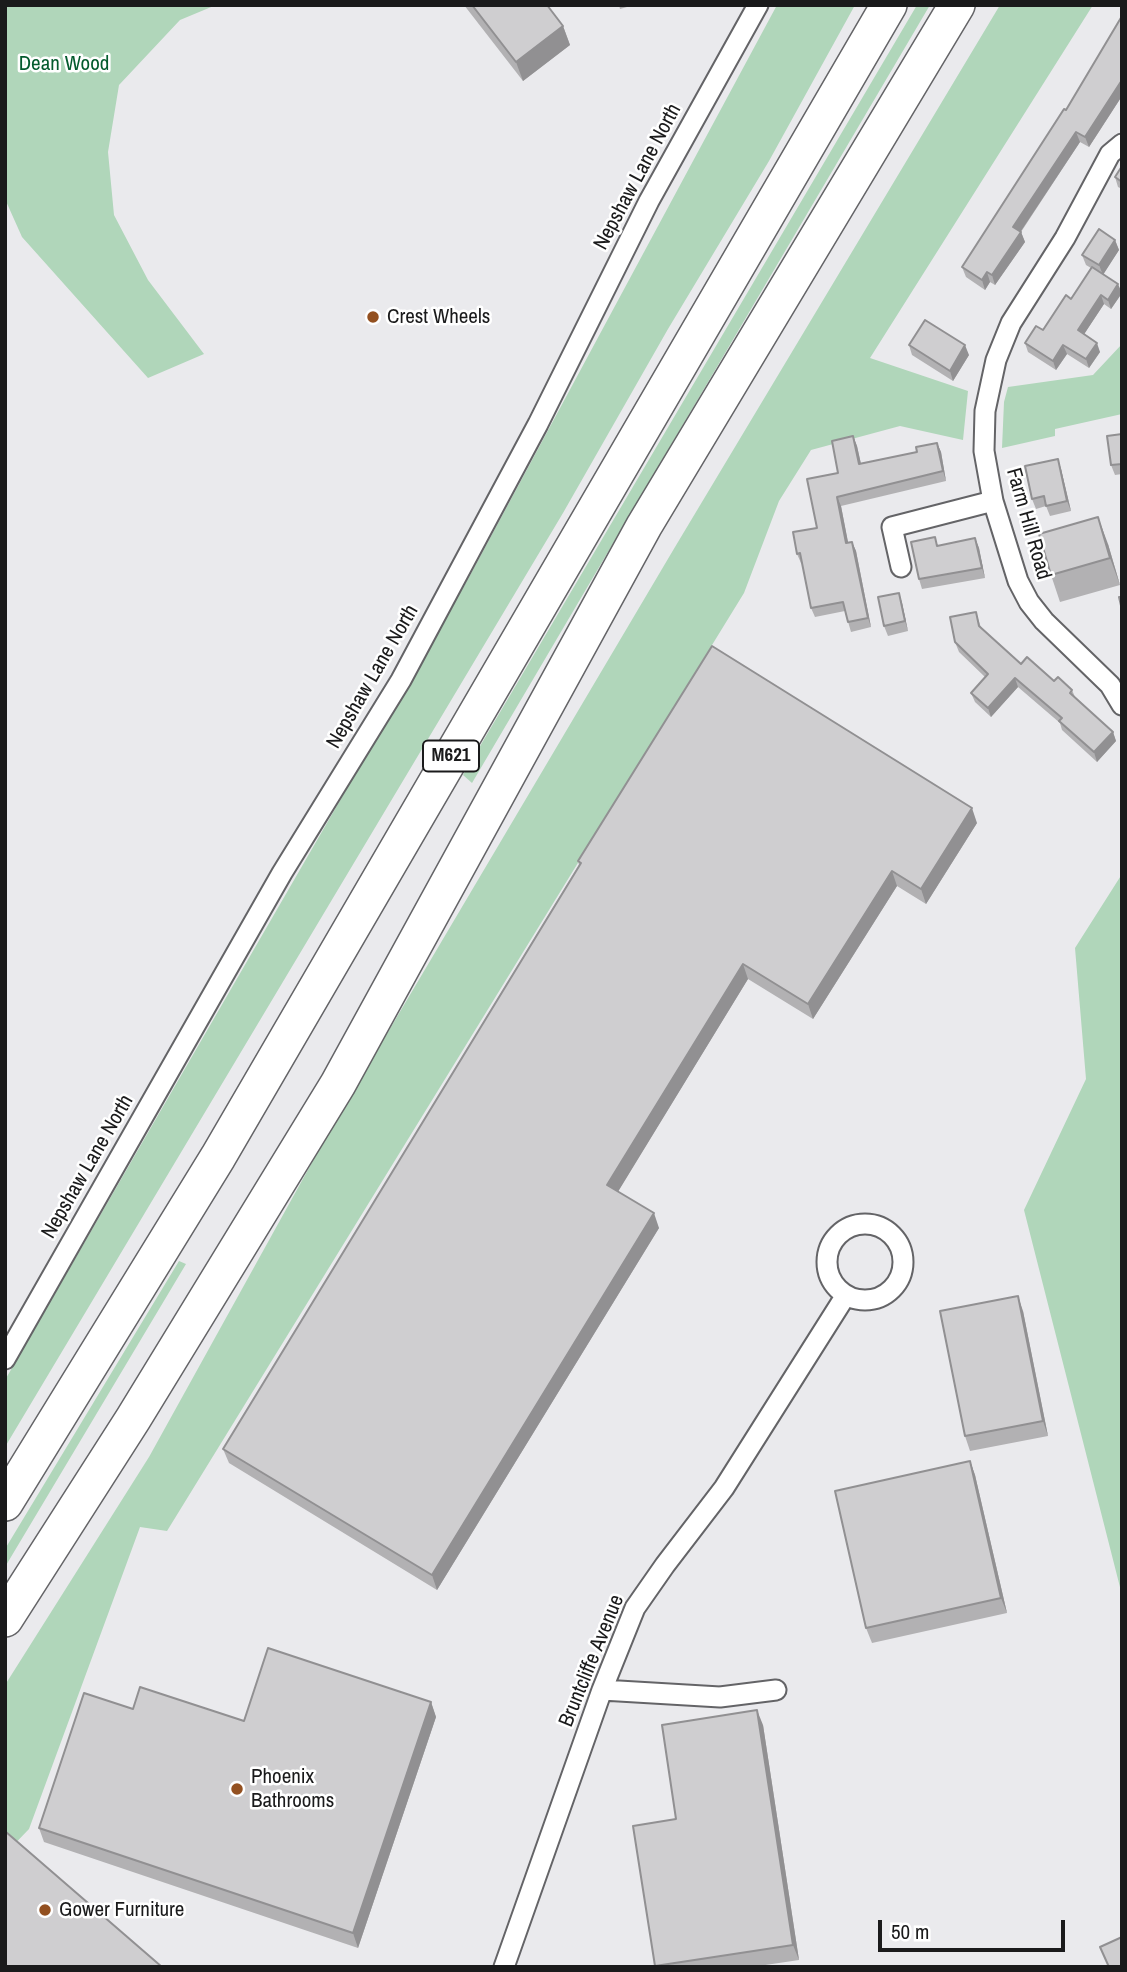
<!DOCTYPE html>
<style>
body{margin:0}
#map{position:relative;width:1127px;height:1972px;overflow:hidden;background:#eaeaed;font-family:"Archivo Narrow",sans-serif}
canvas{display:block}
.frame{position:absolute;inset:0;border:7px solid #1a1a1b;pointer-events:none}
.scale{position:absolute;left:878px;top:1920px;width:187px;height:32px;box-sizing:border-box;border:4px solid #1a1a1b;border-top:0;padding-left:9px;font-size:21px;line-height:24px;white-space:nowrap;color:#1a1a1b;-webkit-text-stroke:5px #fff;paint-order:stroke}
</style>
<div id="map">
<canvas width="1127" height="1972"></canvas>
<div class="frame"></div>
<div class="scale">50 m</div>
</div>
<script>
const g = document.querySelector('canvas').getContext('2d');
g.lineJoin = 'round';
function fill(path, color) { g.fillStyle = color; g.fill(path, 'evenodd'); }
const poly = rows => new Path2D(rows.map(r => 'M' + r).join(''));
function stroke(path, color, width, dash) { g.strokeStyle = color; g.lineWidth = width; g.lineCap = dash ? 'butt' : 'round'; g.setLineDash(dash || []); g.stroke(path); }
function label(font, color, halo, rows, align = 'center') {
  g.font = font + ' "Archivo Narrow",sans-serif'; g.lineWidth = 5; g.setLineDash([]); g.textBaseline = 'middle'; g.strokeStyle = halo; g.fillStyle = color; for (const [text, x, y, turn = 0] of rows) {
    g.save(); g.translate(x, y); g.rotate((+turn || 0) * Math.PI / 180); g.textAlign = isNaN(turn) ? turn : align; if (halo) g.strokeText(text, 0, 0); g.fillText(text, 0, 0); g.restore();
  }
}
fill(poly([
 [5,5,216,5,180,20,119,85,108,152,114,215,148,280,204,354,148,378,22,237,5,199],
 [777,5,855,5,769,161,668,329,563,513,5,1447,5,1380,468,579],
 [917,5,930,5,472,783,463,775],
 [1000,5,1093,5,870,358,968,391,963,440,900,426,811,450,779,501,744,593,167,1531,140,1527,29,1829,5,1854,5,1685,149,1457,330,1130,675,547],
 [1122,344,1122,414,1055,429,1055,436,1002,448,1004,402,1008,387,1093,375],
 [1122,874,1122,1595,1024,1210,1086,1079,1075,948],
 [179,1261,186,1264,5,1567,5,1549]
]), '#b0d6ba');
const street = poly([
 [1122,144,1110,154,1065,238,1011,323,996,360,985,411,984,451,993,501,1018,581,1029,602,1044,621,1110,685,1122,705],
 [901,567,892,527,993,501],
 '827 1262a38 38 0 1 1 76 0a38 38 0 1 1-76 0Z',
 [5,1359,282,873,401,680,538,424,649,201,758,5],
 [602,1690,720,1697,776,1690],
 [504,1967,602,1690,635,1608,665,1565,724,1488,846,1295]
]);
const highway = poly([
 [5,1503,218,1157,889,5],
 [5,1619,133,1419,338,1084,644,526,957,5]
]);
stroke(street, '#646467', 23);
stroke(highway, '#646467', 38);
stroke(street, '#fff', 19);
stroke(highway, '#fff', 35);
fill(poly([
 [464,5,547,5,563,26,570,45,523,81],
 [619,5,634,5,620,9],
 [1122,16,1122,96,1089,147,1080,142,1021,232,1025,242,995,285,990,282,985,290,966,277,962,267,1066,110],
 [1122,166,1122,189,1118,187,1115,177],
 [1115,240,1119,250,1103,274,1122,293,1111,309,1104,304,1084,334,1100,352,1089,368,1067,354,1056,370,1028,352,1025,343,1043,330,1071,299,1091,268,1086,265,1082,255],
 [909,345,969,355,953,381,912,355],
 [1122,434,1122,474,1115,475,1111,465],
 [853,436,857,446,861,464,917,452,937,443,941,452,946,481,841,506,848,543,852,542,856,551,871,627,851,632,845,611,815,617,811,608,802,562,801,563,797,554,817,528],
 [1061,469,1071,511,1050,516,1046,506,1036,509,1032,499],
 [975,538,979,548,985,578,922,589,919,579,938,546],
 [1108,544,1120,585,1060,602,1051,575],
 [899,593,902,603,908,631,888,636,884,626],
 [976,612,981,628,1021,664,1072,690,1075,697,1113,732,1116,741,1097,762,1062,730,1060,723,1018,687,991,717,975,702,971,693,985,677,959,652,955,642],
 [977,823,926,904,897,886,813,1019,748,979,618,1191,659,1228,437,1590,229,1463,223,1449,579,865,578,861],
 [1023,1311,1048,1436,970,1451,965,1436],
 [970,1461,975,1475,1007,1613,872,1643,866,1628],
 [431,1702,436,1717,358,1948,44,1842,39,1828,133,1709,244,1721],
 [763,1725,799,1960,752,1967,655,1967,633,1826,676,1819]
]), '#b2b1b3');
fill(poly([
 [563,26,570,45,523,81,516,62],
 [1122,80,1122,96,1089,147,1085,137],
 [1076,132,1080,142,1017,237,1013,227],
 [1021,232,1025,242,995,285,992,275],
 [1115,240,1119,250,1103,275,1099,265],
 [987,272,990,282,985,290,982,280],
 [1118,284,1122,293,1111,309,1108,300],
 [1101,295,1104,304,1081,339,1078,330],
 [1097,343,1100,352,1089,368,1086,359],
 [965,345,969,355,953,381,950,371],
 [1063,345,1067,354,1056,370,1053,361],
 [853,436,857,446,863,473,859,464],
 [937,443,941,452,946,481,943,471],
 [1058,459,1061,469,1071,511,1067,501],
 [837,497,841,506,850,552,846,543],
 [1098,517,1108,544,1120,585,1110,558],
 [975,538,979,548,985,578,982,568],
 [852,542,856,551,871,627,868,618],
 [899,593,902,603,908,631,905,621],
 [1015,678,1018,687,991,717,988,708],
 [1113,732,1116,741,1097,762,1094,752],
 [972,808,977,823,926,904,921,889],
 [892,871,897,886,813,1019,808,1004],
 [743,964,748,979,613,1200,607,1185],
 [654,1213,659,1228,437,1590,432,1575],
 [1018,1296,1023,1311,1048,1436,1043,1421],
 [970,1461,975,1475,1007,1613,1001,1598],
 [431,1702,436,1717,358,1948,353,1933],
 [757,1710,763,1725,799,1960,793,1945]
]), '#919092');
const building = poly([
 [472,5,547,5,563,26,516,62,472,5],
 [1122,16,1122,80,1085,137,1076,132,1013,227,1021,232,992,275,987,272,982,280,962,267,1064,109,1066,110,1122,16],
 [1122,166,1122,182,1115,177,1122,166],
 [1099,229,1115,240,1099,265,1082,255,1099,229],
 [1092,267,1118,284,1108,300,1101,295,1078,330,1097,343,1086,359,1063,345,1053,361,1025,343,1036,326,1043,330,1066,295,1071,299,1092,267],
 [925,320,965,345,950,371,909,345,925,320],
 [1122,434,1122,464,1111,465,1107,436,1122,434],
 [853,436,859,464,917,452,916,447,937,443,943,471,837,497,846,543,852,542,868,618,848,622,843,602,811,608,800,553,797,554,793,532,817,528,807,479,838,473,832,441,853,436],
 [1058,459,1067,501,1046,506,1044,496,1032,499,1025,466,1058,459],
 [1098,517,1110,558,1051,575,1039,534,1098,517],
 [935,537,937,546,975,538,982,568,919,579,911,542,935,537],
 [899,593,905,621,884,626,878,597,899,593],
 [1119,597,1122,597,1122,610,1119,597],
 [976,612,979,626,1021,664,1027,657,1054,681,1058,677,1072,690,1070,693,1113,732,1094,752,1059,721,1062,718,1015,678,988,708,971,693,988,674,955,642,950,617,976,612],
 [712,646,972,808,921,889,892,871,808,1004,743,964,607,1185,654,1213,432,1575,223,1449,581,863,578,861,712,646],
 [1018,1296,1043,1421,965,1436,940,1311,1018,1296],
 [970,1461,1001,1598,866,1628,835,1491,970,1461],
 [268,1648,431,1702,353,1933,39,1828,84,1693,133,1709,140,1687,244,1721,268,1648],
 [757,1710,793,1945,655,1966,633,1826,676,1819,662,1725,757,1710],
 [6,1832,162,1967,5,1967,6,1832],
 [1122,1937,1122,1967,1109,1967,1100,1947,1122,1937]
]);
fill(building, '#cfced0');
stroke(building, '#919092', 2);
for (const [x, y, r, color] of [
 [373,317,7,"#935020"],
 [237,1789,7,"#935020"],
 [45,1910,7,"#935020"]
]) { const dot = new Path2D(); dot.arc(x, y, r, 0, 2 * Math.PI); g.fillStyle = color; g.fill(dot); stroke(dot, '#fff', 2.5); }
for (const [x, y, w] of [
 [451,756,56]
]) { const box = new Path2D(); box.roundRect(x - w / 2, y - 15.5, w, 31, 5); g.fillStyle = '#fff'; g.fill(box); stroke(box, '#1a1a1b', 2); }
label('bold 19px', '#1a1a1b', null, [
 ["M621",451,756]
]);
label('21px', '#045b2e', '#fff', [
 ["Dean Wood",64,64]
]);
label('21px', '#1a1a1b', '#fff', [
 ["Nepshaw Lane North",638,177,-62],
 ["Farm Hill Road",1028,524,74],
 ["Nepshaw Lane North",373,677,-60],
 ["Nepshaw Lane North",88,1167,-60],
 ["Bruntcliffe Avenue",592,1661,-68]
]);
label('21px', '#1a1a1b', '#fff', [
 ["Crest Wheels",387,317],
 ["Phoenix",251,1777],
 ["Bathrooms",251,1801],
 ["Gower Furniture",59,1910]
], 'left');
</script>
